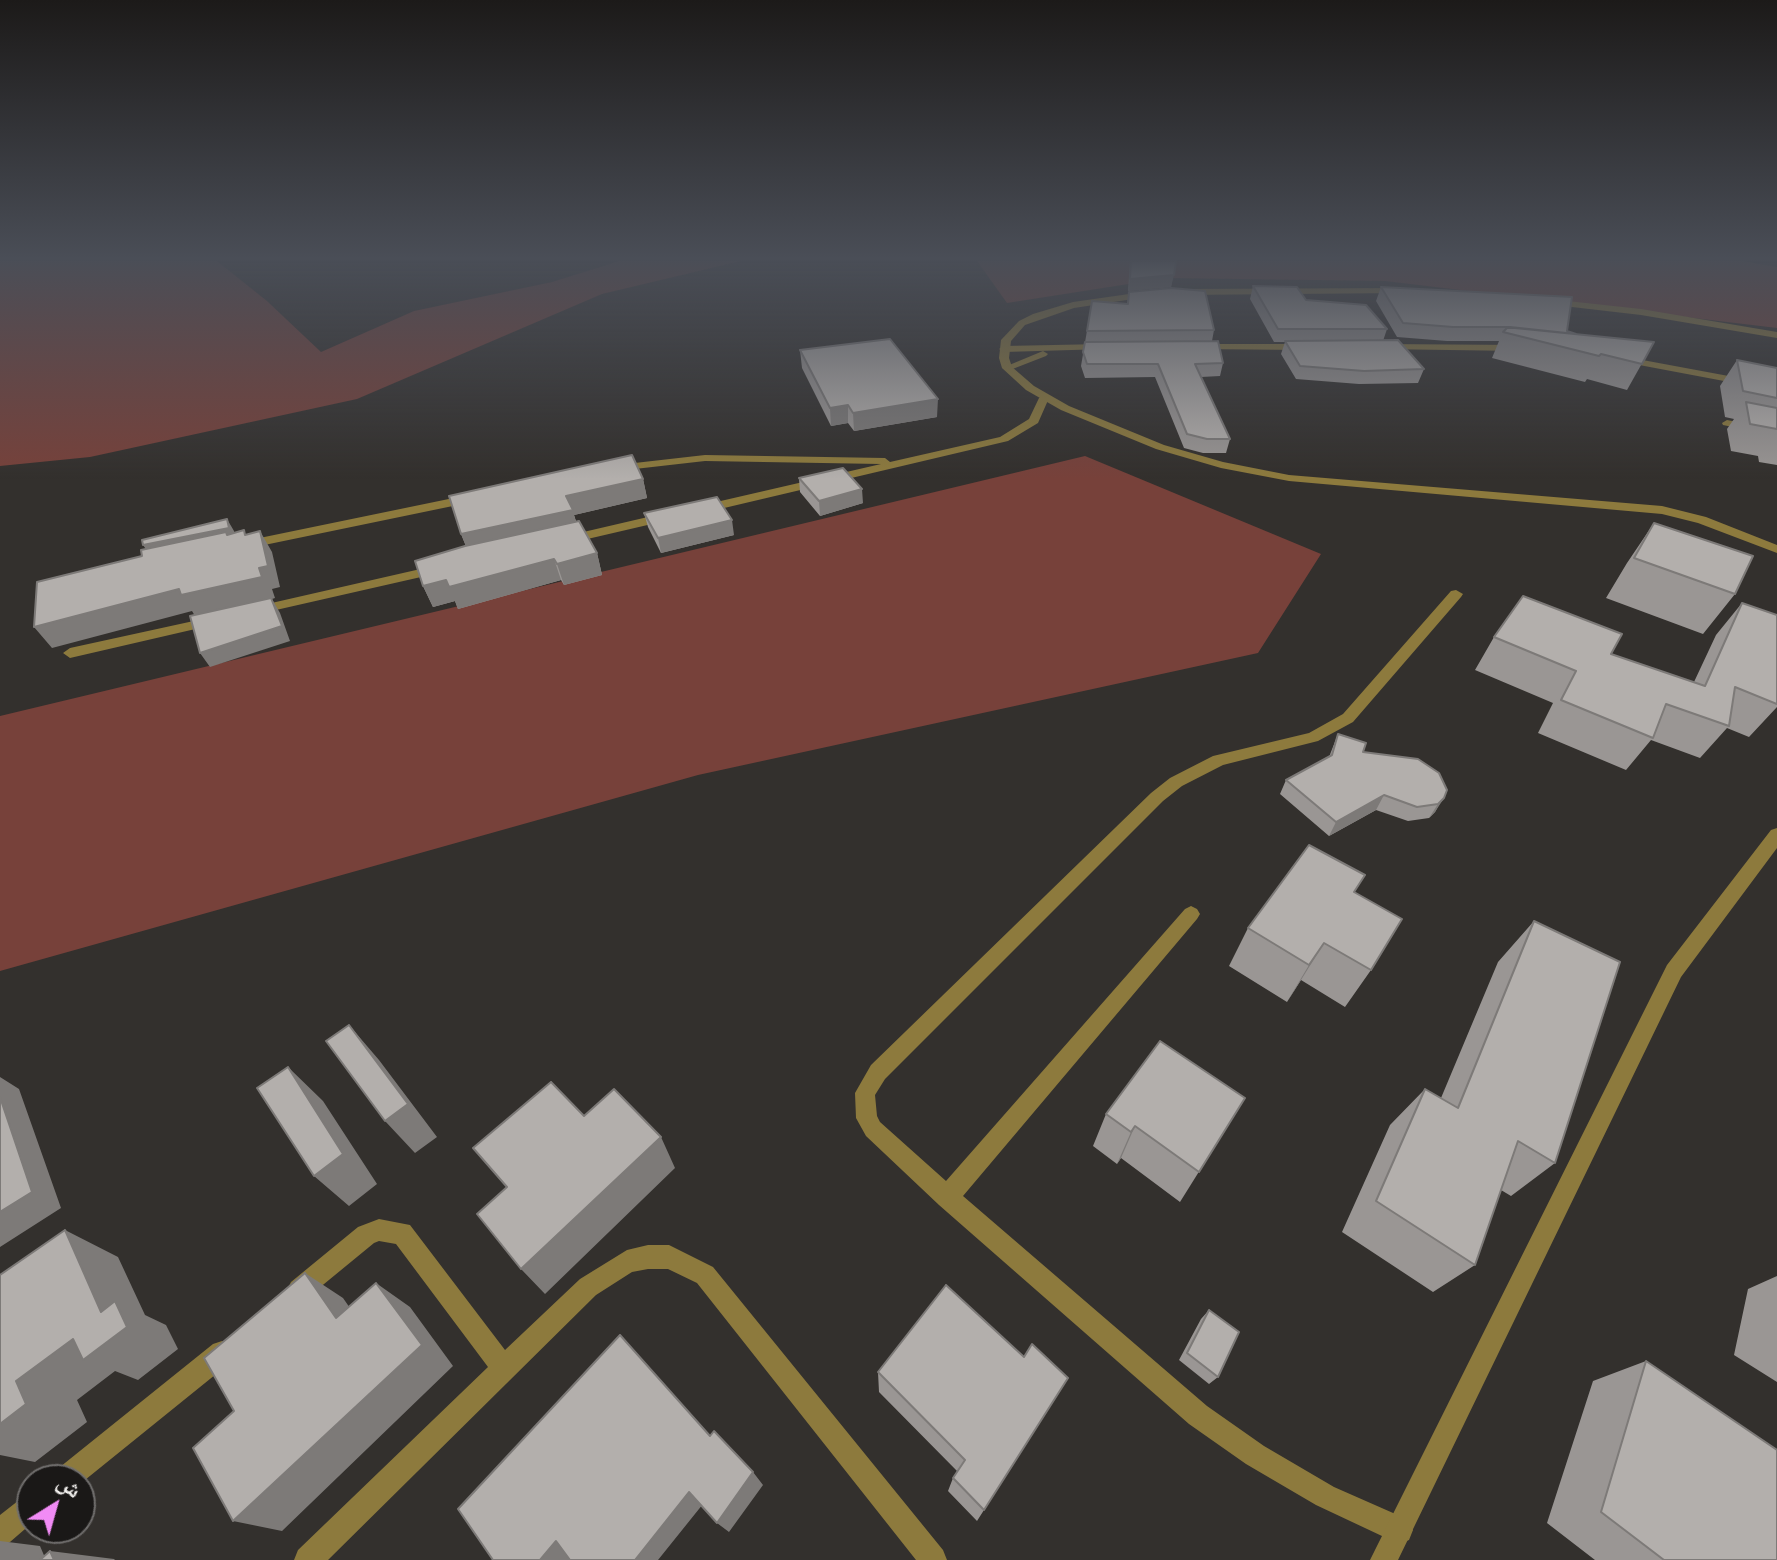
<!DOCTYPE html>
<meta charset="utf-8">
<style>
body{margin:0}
#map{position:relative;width:1777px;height:1560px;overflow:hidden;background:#33302d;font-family:"DM Sans","Noto Naskh Arabic",sans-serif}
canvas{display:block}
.north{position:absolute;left:16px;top:1464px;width:80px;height:80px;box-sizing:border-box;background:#1a1817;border:2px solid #706e6d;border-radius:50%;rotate:37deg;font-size:22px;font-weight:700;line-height:32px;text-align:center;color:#f1efed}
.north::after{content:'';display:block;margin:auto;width:28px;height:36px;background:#f18bf5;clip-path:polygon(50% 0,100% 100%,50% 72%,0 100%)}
</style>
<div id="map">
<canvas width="1777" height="1560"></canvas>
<div class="north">ش</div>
</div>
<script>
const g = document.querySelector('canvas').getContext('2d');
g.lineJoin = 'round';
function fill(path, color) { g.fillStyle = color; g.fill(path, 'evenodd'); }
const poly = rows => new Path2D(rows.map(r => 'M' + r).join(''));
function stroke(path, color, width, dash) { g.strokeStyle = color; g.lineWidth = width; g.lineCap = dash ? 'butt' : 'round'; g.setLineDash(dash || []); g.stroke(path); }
fill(poly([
 [0,261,217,261,267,301,321,352,414,311,552,282,619,261,741,261,602,294,357,399,90,457,0,466],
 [977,261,1743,261,1777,267,1777,328,1385,281,1167,278,1007,303],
 [1085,456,1321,554,1258,653,698,775,0,971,0,716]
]), '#77413a');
fill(poly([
 [1103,344,1106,345,1106,349,1004,352,999,349,1004,346,1103,344],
 [1198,344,1303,344,1308,347,1303,350,1195,349,1195,345,1198,344],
 [1382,344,1519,345,1524,348,1519,351,1379,349,1379,345,1382,344],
 [1043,351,1048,354,1046,356,1010,370,1002,368,1043,351],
 [1621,356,1777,385,1777,391,1618,361,1616,359,1621,356],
 [1044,395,1049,398,1038,423,1008,441,703,513,699,512,699,506,881,464,705,461,617,471,611,468,617,465,705,455,885,458,890,462,1000,437,1029,419,1039,398,1044,395],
 [1727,420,1777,430,1777,436,1723,425,1722,423,1727,420],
 [473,494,477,495,477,501,245,549,239,545,245,541,473,494],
 [665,513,671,517,669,520,566,544,560,540,562,537,665,513],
 [438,565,444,569,443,572,254,615,247,611,254,607,438,565],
 [1456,590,1463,594,1461,597,1353,722,1318,741,1223,765,1182,786,1163,801,885,1079,875,1095,877,1116,880,1122,946,1181,1185,909,1191,906,1197,909,1200,914,1197,919,963,1196,1207,1406,1264,1446,1334,1487,1409,1520,1413,1530,1409,1540,1399,1544,1316,1505,1246,1464,1189,1424,939,1205,866,1136,856,1118,855,1093,871,1065,1151,793,1170,778,1213,756,1309,733,1343,714,1451,591,1456,590],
 [212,617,217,618,217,624,70,658,63,653,70,648,212,617],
 [379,1219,410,1225,505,1350,580,1279,627,1250,648,1245,669,1245,713,1267,943,1550,947,1560,916,1560,697,1283,668,1269,648,1269,632,1272,596,1295,328,1560,294,1560,298,1550,488,1367,396,1244,379,1241,374,1243,307,1298,299,1302,291,1298,287,1290,291,1282,358,1227,379,1219],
 [222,1341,231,1344,234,1353,231,1362,80,1484,80,1480,51,1480,55,1471,213,1344,222,1341],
 [32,1493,32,1523,10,1542,0,1546,0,1515,23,1497,32,1493]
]), '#8d7a3d');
fill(poly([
 [1398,288,1402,291,1401,293,1182,295,1178,292,1182,289,1398,288],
 [1150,291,1154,294,1153,296,1074,308,1025,325,1011,341,1009,358,1012,367,1034,386,1069,406,1164,445,1223,462,1289,475,1662,506,1706,517,1777,545,1777,553,1698,523,1662,514,1289,481,1221,468,1156,449,1061,410,1026,390,1002,368,999,358,1001,340,1019,321,1033,314,1073,302,1150,291],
 [1549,299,1641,309,1777,332,1777,338,1641,315,1546,304,1546,300,1549,299],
 [1777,828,1777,848,1681,977,1398,1560,1370,1560,1667,965,1771,830,1777,828]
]), '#8d7a3d');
fill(poly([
 [1130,261,1176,261,1171,287,1128,291],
 [1253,286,1306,300,1387,329,1383,341,1424,369,1418,383,1359,384,1296,379,1281,354,1285,342,1274,342,1250,299],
 [1381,287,1576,334,1654,342,1627,390,1587,379,1585,382,1492,358,1499,341,1447,341,1397,337,1376,301],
 [1129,292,1214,330,1212,341,1223,363,1220,376,1201,377,1230,439,1226,453,1203,453,1184,448,1155,377,1085,378,1081,366,1092,301,1127,304],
 [800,350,937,417,854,431,848,423,831,426,802,368],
 [1737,360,1777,368,1777,465,1759,462,1758,456,1731,451,1727,429,1734,419,1725,417,1720,386],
 [799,478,863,503,820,516,800,492],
 [643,479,647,498,574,515,576,521,597,553,602,575,564,585,561,580,458,609,455,601,433,607,423,586,466,546,461,534],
 [644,513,734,535,661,553,648,527],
 [1654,523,1735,594,1703,634,1606,598,1627,563],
 [1742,603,1777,615,1777,707,1749,737,1727,728,1700,758,1651,740,1626,770,1538,733,1553,703,1475,670,1494,637,1611,654,1694,682,1716,635],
 [1338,734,1363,752,1447,790,1435,812,1429,818,1408,821,1376,810,1329,836,1280,794,1286,780,1329,757],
 [1354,893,1371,970,1345,1007,1301,980,1287,1002,1229,966,1248,928],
 [1534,921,1555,1163,1511,1196,1501,1190,1475,1265,1433,1292,1342,1232,1390,1125,1425,1089,1441,1098,1498,962],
 [1245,1098,1180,1202,1121,1158,1117,1164,1093,1146,1106,1114],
 [1777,1276,1777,1382,1734,1355,1748,1289],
 [1209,1310,1218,1377,1209,1384,1179,1360,1201,1319],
 [1024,1357,1068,1378,977,1521,948,1491,953,1478,957,1471,879,1392,878,1372],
 [1646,1361,1777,1560,1595,1560,1547,1523,1593,1381]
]), '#9a9694');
fill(poly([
 [1174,275,1171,287,1128,291,1130,279],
 [938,399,937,417,854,431,853,413],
 [848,405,848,423,831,426,830,408],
 [643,479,647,498,574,515,578,529,469,554,461,534,566,496],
 [862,489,863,503,820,516,819,501],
 [227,519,234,531,236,540,152,558,143,545],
 [732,520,734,535,661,553,658,538],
 [260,531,272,552,280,587,272,589,275,598,272,599,280,613,290,641,210,667,200,653,195,616,192,611,52,648,34,627,259,568],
 [597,553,602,575,564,585,557,564],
 [554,559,561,580,458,609,455,601,433,607,423,586,446,580],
 [1384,795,1376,810,1329,836,1336,822],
 [1444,798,1435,812,1429,818,1438,804],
 [1324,943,1301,980,1287,1002,1309,965],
 [349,1025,379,1060,437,1137,415,1153,385,1121],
 [288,1067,323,1101,377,1184,349,1206,314,1176],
 [0,1077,19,1089,61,1208,0,1247],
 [1135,1126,1121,1158,1117,1164,1131,1132],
 [661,1137,675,1168,545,1294,521,1269],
 [65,1230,118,1257,145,1315,166,1325,178,1349,138,1380,115,1371,77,1400,87,1422,35,1462,0,1455,0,1424,16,1381,73,1339,101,1312],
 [305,1273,343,1298,373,1341,336,1318],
 [376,1283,410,1307,453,1366,282,1531,233,1521],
 [753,1472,763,1485,729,1532,717,1523],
 [689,1492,703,1504,658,1560,635,1560],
 [0,1541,40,1546,46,1560,0,1560],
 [556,1541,570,1560,540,1560],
 [50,1551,114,1559,115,1560,54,1560]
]), '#7d7a78');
const building = poly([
 [1131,261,1176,261,1174,275,1130,279,1131,261],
 [1253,286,1297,287,1306,300,1366,305,1387,329,1278,329,1253,286],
 [1381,287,1572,297,1567,331,1576,334,1510,327,1453,327,1403,323,1381,287],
 [1171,288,1205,291,1214,330,1087,331,1092,301,1128,304,1129,292,1171,288],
 [1507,328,1515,328,1654,342,1642,364,1601,354,1599,356,1503,332,1507,328],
 [890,339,938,399,853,413,848,405,830,408,800,350,890,339],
 [1398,340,1424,369,1364,371,1300,366,1285,341,1398,340],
 [1218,341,1223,363,1195,364,1230,439,1207,439,1187,434,1158,364,1087,364,1083,352,1085,342,1218,341],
 [1737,360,1777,368,1777,398,1743,391,1737,360],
 [1746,402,1777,408,1777,429,1750,424,1746,402],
 [632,455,643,479,566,496,573,510,461,534,449,496,632,455],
 [843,468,862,489,819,501,799,478,843,468],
 [717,497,732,520,658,538,644,513,717,497],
 [227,519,229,528,143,545,142,540,227,519],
 [579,521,597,553,557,564,554,559,449,587,446,580,423,586,415,561,465,546,579,521],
 [1654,523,1753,556,1735,594,1634,558,1654,523],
 [244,530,245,535,260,531,268,566,259,568,262,577,181,595,179,589,34,627,37,582,142,556,141,550,226,532,227,535,244,530],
 [1523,596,1622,634,1611,654,1705,686,1742,603,1777,615,1777,704,1735,687,1729,726,1666,704,1653,738,1561,700,1576,671,1494,637,1523,596],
 [271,598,282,626,200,653,190,616,271,598],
 [1338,734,1366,743,1363,752,1418,759,1439,773,1447,790,1444,798,1438,804,1417,807,1384,795,1336,822,1286,780,1332,755,1338,734],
 [1309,845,1365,875,1354,892,1402,919,1371,970,1324,943,1309,965,1248,928,1309,845],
 [1534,921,1620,962,1555,1163,1518,1141,1475,1265,1376,1201,1425,1089,1458,1108,1534,921],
 [349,1025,408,1104,385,1121,326,1041,349,1025],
 [1160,1041,1245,1098,1199,1172,1135,1126,1131,1132,1106,1114,1160,1041],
 [288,1067,343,1154,314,1176,257,1088,288,1067],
 [551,1082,584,1116,614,1089,661,1137,521,1269,477,1214,507,1187,473,1148,551,1082],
 [0,1097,32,1192,0,1212,0,1097],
 [65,1230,101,1312,115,1301,127,1327,83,1360,73,1339,16,1381,26,1404,0,1424,0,1275,65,1230],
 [305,1273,336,1318,376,1283,422,1345,233,1521,193,1448,234,1411,204,1358,305,1273],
 [946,1285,1024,1357,1032,1344,1068,1378,984,1510,953,1478,965,1460,878,1372,946,1285],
 [1209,1310,1239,1332,1218,1377,1187,1353,1209,1310],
 [620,1335,710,1436,714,1431,753,1472,717,1523,689,1492,635,1560,570,1560,556,1541,540,1560,493,1560,458,1509,620,1335],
 [1646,1361,1777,1450,1777,1560,1664,1560,1601,1512,1646,1361],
 [50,1551,54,1560,40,1560,50,1551]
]);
fill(building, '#b3afac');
stroke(building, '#7d7a78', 2);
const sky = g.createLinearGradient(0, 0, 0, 479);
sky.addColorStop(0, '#1c1a19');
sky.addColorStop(0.54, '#4a4e57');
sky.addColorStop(1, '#4a4e5700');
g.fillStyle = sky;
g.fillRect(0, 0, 1777, 479);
</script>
